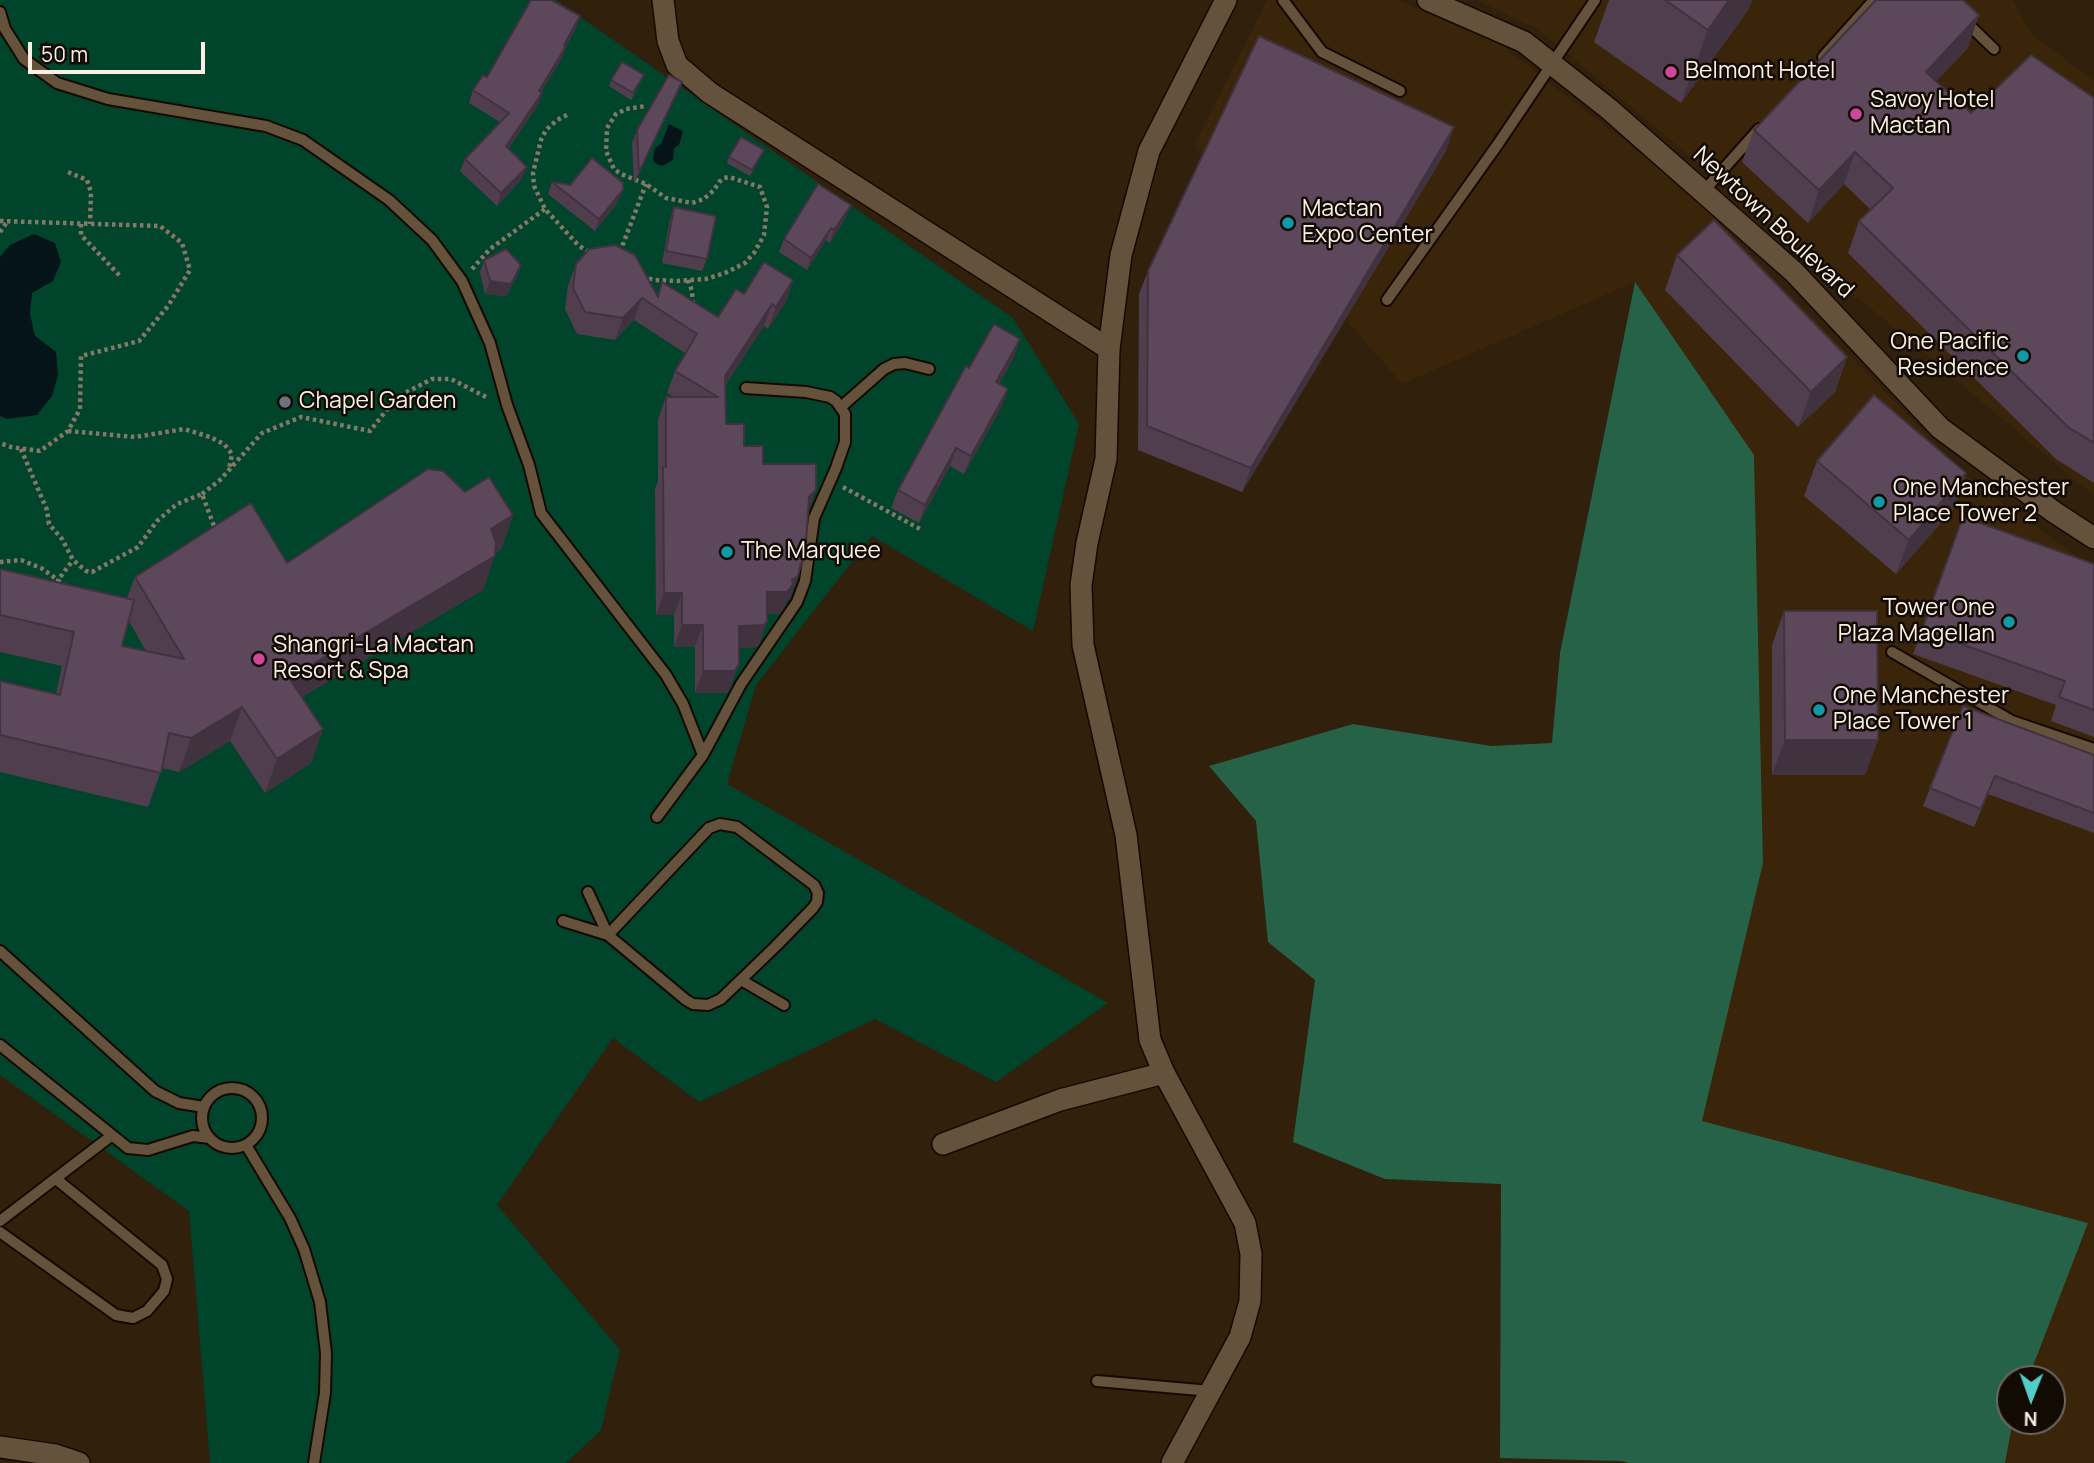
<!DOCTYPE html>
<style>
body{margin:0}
#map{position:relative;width:2094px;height:1463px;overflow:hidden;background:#30200c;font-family:Manrope,sans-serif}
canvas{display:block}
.north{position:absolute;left:1996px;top:1365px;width:70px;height:70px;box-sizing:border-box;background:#120b04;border:2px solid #6f675e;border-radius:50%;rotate:181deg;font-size:19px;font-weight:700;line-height:28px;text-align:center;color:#fbf0e4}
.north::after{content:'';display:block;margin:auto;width:24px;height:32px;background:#53cdca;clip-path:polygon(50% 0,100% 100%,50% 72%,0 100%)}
.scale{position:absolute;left:28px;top:42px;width:177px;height:32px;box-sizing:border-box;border:4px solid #fbf0e4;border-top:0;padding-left:9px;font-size:21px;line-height:24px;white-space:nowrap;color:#fbf0e4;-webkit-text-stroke:5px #120b04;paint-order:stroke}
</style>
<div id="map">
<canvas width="2094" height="1463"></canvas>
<div class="north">N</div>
<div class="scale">50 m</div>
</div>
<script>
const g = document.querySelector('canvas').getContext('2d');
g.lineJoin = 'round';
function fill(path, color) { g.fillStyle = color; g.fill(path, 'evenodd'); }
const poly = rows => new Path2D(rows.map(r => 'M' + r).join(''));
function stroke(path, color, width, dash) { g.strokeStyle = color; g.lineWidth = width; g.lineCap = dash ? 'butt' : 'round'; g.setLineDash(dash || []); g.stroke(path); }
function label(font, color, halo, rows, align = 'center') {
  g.font = font + ' Manrope,sans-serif'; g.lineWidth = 5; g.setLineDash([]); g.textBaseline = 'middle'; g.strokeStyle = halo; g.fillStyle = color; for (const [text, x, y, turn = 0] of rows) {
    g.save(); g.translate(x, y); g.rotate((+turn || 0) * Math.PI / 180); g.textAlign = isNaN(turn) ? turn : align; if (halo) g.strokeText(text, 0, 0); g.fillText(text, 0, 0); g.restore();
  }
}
fill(poly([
 [1267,0,1399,0,1501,45,1689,191,1974,483,2094,568,2094,1463,2006,1463,2013,1421,2052,1421,2052,1379,2028,1379,2087,1223,1702,1121,1763,862,1754,455,1635,282,1402,384,1194,145],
 [1476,0,2012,0,2032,34,2094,81,2094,496,1538,29]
]), '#3a250a');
fill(poly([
 [0,0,556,0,1013,318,1079,424,1033,631,872,536,756,685,727,784,1108,1003,996,1082,875,1019,699,1102,613,1038,497,1205,620,1350,601,1430,566,1463,210,1463,189,1211,0,1075]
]), '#01442c');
fill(poly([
 [1635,282,1754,455,1763,863,1702,1121,2088,1223,2028,1379,2010,1379,2010,1421,2013,1421,2005,1463,1629,1463,1622,1461,1500,1458,1501,1184,1385,1179,1293,1142,1315,980,1268,942,1256,821,1209,766,1353,724,1491,746,1552,743,1560,653]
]), '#266247');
fill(poly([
 [669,124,683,131,679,145,674,148,673,160,662,166,655,163,653,159,655,148,661,144],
 [34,234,55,243,61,262,53,281,32,293,30,314,35,336,56,352,58,375,52,396,37,415,7,419,0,416,0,257,10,245]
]), '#041419');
const service = poly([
 [1283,0,1322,52,1400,91],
 [0,12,5,29,24,59,57,83,108,99,266,126,303,140,389,200,432,240,462,281,490,343,507,405,529,465,541,513,666,675,683,704,703,755],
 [1966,22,1994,49],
 [1823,57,1874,0],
 [1703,192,1759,129],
 [1387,300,1498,144,1595,0],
 [841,407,884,369,894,364,905,363,929,369],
 [1892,652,2012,721,2094,749],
 [657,817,703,755,741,684,797,602,805,581,814,518,836,468,845,442,845,414,836,401,830,397,806,392,746,388],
 [588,892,608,935],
 [563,921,608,935,686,1000,693,1004,708,1005,721,999,776,946,813,908,817,902,818,893,814,885,737,827,720,824,709,828,608,935],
 [0,951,155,1091,179,1103,204,1107],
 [741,980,784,1005],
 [0,1045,128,1148,148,1150,193,1136,210,1138],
 '202 1118a30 30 0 1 1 60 0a30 30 0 1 1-60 0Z',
 [246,1145,290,1218,304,1249,320,1302,326,1353,325,1393,314,1463],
 [0,1221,111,1136],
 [0,1232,116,1315,133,1318,147,1311,164,1291,167,1279,162,1265,56,1179],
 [1097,1381,1211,1391]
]);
const minor = poly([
 [663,0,668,41,677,65,710,93,1109,349],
 [1428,0,1524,42,1609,109,1794,272,1940,428,2054,512,2094,538],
 [943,1144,1060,1100,1164,1073]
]);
const tertiary = poly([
 [0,1447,55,1455,79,1463],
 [1172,1463,1240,1337,1250,1301,1251,1254,1245,1223,1164,1073,1150,1040,1126,835,1083,645,1081,585,1087,543,1106,459,1109,349,1121,255,1149,151,1226,0]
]);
stroke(service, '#170900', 14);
stroke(minor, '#170900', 24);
stroke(tertiary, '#170900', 24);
stroke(poly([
 [567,115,557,120,546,130,541,140,533,173,534,186,545,209,578,245,590,253],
 [68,172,87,180,91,192,90,224],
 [0,221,160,226,182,243,190,270,168,306,139,341,81,356,80,409,68,431,40,451,11,447,0,443],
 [81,224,81,235,121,277],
 [0,232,7,222],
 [620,252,646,184],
 [472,269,490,249,545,209],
 [642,277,655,280,677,281,706,279,725,273,745,263,754,253,764,235,767,207,760,187,729,177,724,178,719,182,714,190,704,199,692,203,666,198,646,184,621,174,614,169,606,151,607,128,616,114,626,109,646,106],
 [688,280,692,291,693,307],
 [68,431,135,437,184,429,210,437,224,444,232,454,229,469],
 [21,449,47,510,49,524,62,539,73,560,86,571,92,572,138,547,157,521,177,504,202,494,214,526],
 [843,487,920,529],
 [202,494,220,480,262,433,301,417,370,431,397,397,432,379,451,379,488,398],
 [0,562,21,560,41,568,58,580],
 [64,588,58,580,73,560]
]), '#867868', 4.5, [3.5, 3.5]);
stroke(service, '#64523d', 10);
stroke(minor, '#64523d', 21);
stroke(tertiary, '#64523d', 21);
fill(poly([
 [1609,0,1752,0,1748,10,1681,103,1594,42],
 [580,16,576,28,566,46,562,58,541,92,542,93,538,105,508,149,522,179,497,206,460,171,465,159,500,122,469,103,473,90,487,77],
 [1968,48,1936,81,1971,113,2094,98,2094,483,2056,459,1848,253,1859,221,1871,210,1844,184,1808,223,1742,162,1754,130],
 [644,75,631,100,609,86,611,80],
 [677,94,634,184,632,143,637,130],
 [1446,151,1242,492,1138,450,1139,294,1148,271],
 [729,157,761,157,750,176,727,163],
 [552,182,570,185,618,202,595,231,548,194],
 [674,207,707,259,702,271,662,263,670,219],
 [846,217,830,243,826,240,807,270,779,252,784,239],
 [1677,255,1847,357,1835,392,1798,427,1665,290],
 [484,260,517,277,506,296,485,294,480,272],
 [576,264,657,295,662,282,718,317,744,294,793,280,786,302,768,329,764,326,725,386,726,424,744,446,763,464,808,512,805,557,790,598,787,600,785,606,779,614,767,614,767,622,759,644,757,647,739,648,731,686,727,693,695,693,695,647,674,647,674,615,656,615,655,489,658,481,658,419,666,397,674,397,667,393,675,371,685,353,634,320,615,340,577,334,565,309,568,286],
 [1020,339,1014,357,999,384,1008,389,1002,406,964,474,950,466,919,523,891,508,898,490,969,368],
 [1817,461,1966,473,1954,508,1896,574,1804,496],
 [465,492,513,515,501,550,495,553,483,590,302,697,323,729,311,763,265,793,230,741,179,772,162,768,148,807,0,772,0,681,56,694,62,666,0,652,0,569,127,598,135,577,287,563],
 [129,621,146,651,122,646],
 [1963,517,2094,564,2094,737,2051,721,2056,705,1913,654],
 [1784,611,1878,740,1865,775,1772,775,1772,645],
 [2094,755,2094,833,1988,794,1974,827,1923,806,1930,788]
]), '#503e4e');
fill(poly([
 [1729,0,1752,0,1748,10,1681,103,1708,30],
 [1979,15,1968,48,1914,104,1926,72],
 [580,16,576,28,565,47,566,46,562,58,535,103,539,91],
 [682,82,677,94,634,184,639,172],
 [542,93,538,105,501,159,506,146],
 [1454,127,1446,151,1242,492,1251,468],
 [1855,152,1844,184,1808,223,1819,190],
 [527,167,522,179,497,206,501,193],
 [623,190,618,202,595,231,599,219],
 [851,205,846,217,830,243,834,230],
 [831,228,826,240,807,270,811,258],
 [521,265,517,277,506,296,485,294,490,281],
 [793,280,786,302,768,329,776,307],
 [642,298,634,320,615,340,623,318],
 [772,304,764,326,717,398,725,376],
 [1020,339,1014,357,990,400,996,382],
 [1847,357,1835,392,1798,427,1811,392],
 [1008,389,1002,406,964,474,971,456],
 [956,448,950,466,919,523,925,505],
 [1966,473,1954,508,1896,574,1909,540],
 [816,490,808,512,809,497],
 [513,515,501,550,479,563,491,529],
 [495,556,483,590,277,712,289,678],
 [805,557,790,598,787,600,785,606,779,614,759,614,767,592,792,580],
 [664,593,682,593,674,615,656,615],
 [767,622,759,644,757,647,731,648,739,626],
 [682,625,703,625,695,647,674,647],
 [739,664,731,686,727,693,695,693,703,671],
 [242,707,230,741,179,772,191,738],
 [323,729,311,763,265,793,277,759],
 [1785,740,1878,740,1865,775,1772,775]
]), '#413240');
const building = poly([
 [531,0,551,0,580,16,564,45,566,46,539,91,542,93,506,146,527,167,501,193,465,159,509,113,473,90,483,75,487,77,531,0],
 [1665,0,1729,0,1708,30,1665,0],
 [1876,0,1963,0,1979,15,1926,72,1971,113,2031,55,2094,98,2094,443,2068,427,1859,221,1893,188,1855,152,1819,190,1754,130,1876,0],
 [1259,36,1454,127,1251,468,1147,426,1148,271,1259,36],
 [622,62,644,75,633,93,611,80,622,62],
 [669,75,682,82,639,172,637,130,669,75],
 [741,137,764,150,752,170,729,157,741,137],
 [592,158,623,183,623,190,599,219,552,182,570,185,592,158],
 [818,184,851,205,834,230,831,228,811,258,784,239,818,184],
 [674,207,716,216,707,259,666,251,674,207],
 [1714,220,1847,357,1811,392,1677,255,1714,220],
 [615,245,635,255,658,297,662,282,718,317,736,289,744,294,764,262,793,280,776,307,772,304,725,376,726,424,744,424,744,446,763,446,763,464,816,464,816,490,809,497,805,557,801,563,798,576,792,580,793,584,787,592,767,592,767,622,764,625,739,626,739,664,735,671,703,671,703,625,682,625,682,593,664,593,663,467,666,467,666,397,718,397,675,371,697,334,642,298,623,318,585,312,573,288,576,264,589,249,615,245],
 [506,249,521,265,511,284,490,281,484,260,506,249],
 [994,324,1020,339,996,382,1008,389,971,456,956,448,925,505,898,490,966,366,969,368,994,324],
 [1874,395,1966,473,1909,540,1817,461,1874,395],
 [428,469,443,471,465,492,489,477,513,515,491,529,496,543,495,556,289,678,323,729,277,759,242,707,191,738,169,733,161,773,0,735,0,681,60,695,74,632,0,615,0,569,134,600,122,646,184,659,135,577,251,503,287,563,428,469],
 [1963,517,2094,564,2094,710,2059,697,2065,681,1922,630,1963,517],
 [1784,611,1877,611,1878,740,1785,740,1784,611],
 [1963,706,2094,755,2094,813,1995,776,1981,809,1930,788,1963,706]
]);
fill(building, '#5d485b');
stroke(building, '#413240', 2);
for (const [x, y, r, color] of [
 [1671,72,7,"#d1479c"],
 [1856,114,7,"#d1479c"],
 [1288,223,7,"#0f9aa8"],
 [2023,356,7,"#0f9aa8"],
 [285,402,7,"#6b7280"],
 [1879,502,7,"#0f9aa8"],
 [727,552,7,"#0f9aa8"],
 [2009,622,7,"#0f9aa8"],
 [259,659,7,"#d1479c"],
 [1819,710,7,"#0f9aa8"]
]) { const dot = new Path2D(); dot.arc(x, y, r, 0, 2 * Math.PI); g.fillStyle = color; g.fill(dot); stroke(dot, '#120b04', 2.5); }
label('23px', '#fbf0e4', '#120b04', [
 ["Belmont Hotel",1685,72],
 ["Savoy Hotel",1870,101],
 ["Mactan",1870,127],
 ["Mactan",1302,210],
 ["Expo Center",1302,236],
 ["One Pacific",2009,343,"right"],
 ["Residence",2009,369,"right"],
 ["Chapel Garden",299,402],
 ["One Manchester",1893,489],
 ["Place Tower 2",1893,515],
 ["The Marquee",741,552],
 ["Tower One",1995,609,"right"],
 ["Plaza Magellan",1995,635,"right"],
 ["Shangri-La Mactan",273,646],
 ["Resort & Spa",273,672],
 ["One Manchester",1833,697],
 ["Place Tower 1",1833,723]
], 'left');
label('23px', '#fbf0e4', '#120b04', [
 ["Newtown Boulevard",1773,223,43]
]);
</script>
